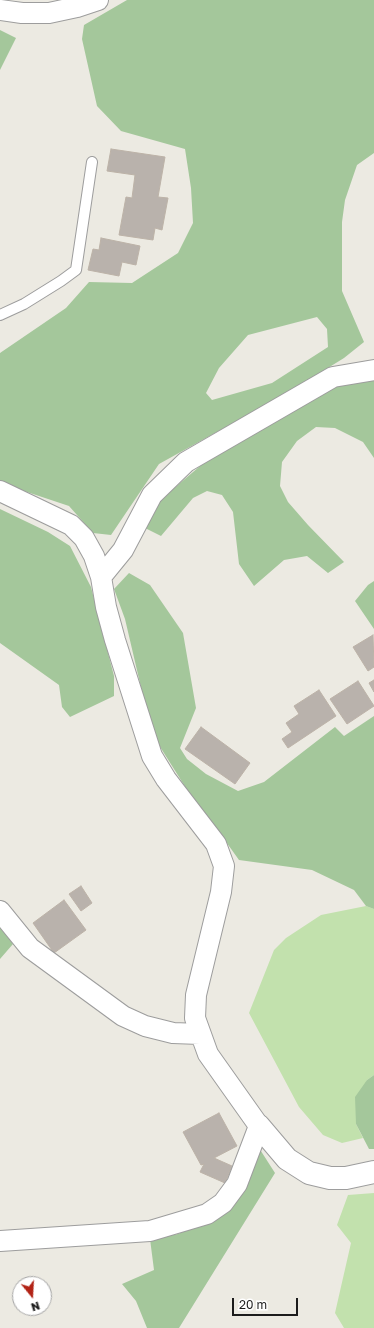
<!DOCTYPE html>
<style>
body{margin:0}
#map{position:relative;width:374px;height:1328px;overflow:hidden;background:#eceae2;font-family:"Golos Text",sans-serif}
canvas{display:block}
.north{position:absolute;left:12px;top:1276px;width:40px;height:40px;box-sizing:border-box;background:#fff;border:1px solid #a4a4a4;border-radius:50%;rotate:162deg;font-size:11px;font-weight:700;line-height:16px;text-align:center;color:#1c1c1c}
.north::after{content:'';display:block;margin:auto;width:14px;height:18px;background:#b22316;clip-path:polygon(50% 0,100% 100%,50% 72%,0 100%)}
.scale{position:absolute;left:232px;top:1298px;width:66px;height:18px;box-sizing:border-box;border:2px solid #1c1c1c;border-top:0;padding-left:5px;font-size:12px;line-height:14px;white-space:nowrap;color:#1c1c1c;-webkit-text-stroke:3px #fff;paint-order:stroke}
</style>
<div id="map">
<canvas width="374" height="1328"></canvas>
<div class="north">N</div>
<div class="scale">20 m</div>
</div>
<script>
const g = document.querySelector('canvas').getContext('2d');
g.lineJoin = 'round';
function fill(path, color) { g.fillStyle = color; g.fill(path, 'evenodd'); }
const poly = rows => new Path2D(rows.map(r => 'M' + r).join(''));
function stroke(path, color, width, dash) { g.strokeStyle = color; g.lineWidth = width; g.lineCap = dash ? 'butt' : 'round'; g.setLineDash(dash || []); g.stroke(path); }
fill(poly([
 [366,906,374,909,374,1075,367,1080,356,1124,363,1138,342,1143,323,1135,299,1107,249,1013,274,950,286,938,321,915],
 [374,1193,374,1328,344,1328,335,1313,351,1243,337,1225,348,1195]
]), '#c2e1ad');
fill(poly([
 [127,0,374,0,374,153,357,165,345,200,342,222,342,291,364,342,344,358,289,392,159,464,111,535,93,533,69,506,0,483,0,353,66,308,89,282,132,283,178,253,193,223,191,188,185,149,121,131,97,106,82,39,84,25],
 [317,317,327,329,328,347,272,383,212,400,206,393,219,368,248,335],
 [0,30,16,38,0,70],
 [374,378,374,458,363,442,335,428,316,427,297,441,282,462,280,486,288,502,308,525,344,562,328,573,307,556,284,560,254,586,239,564,233,512,222,495,207,491,193,498,161,536,145,528,159,501,206,461,335,386],
 [0,509,48,532,70,546,91,587,114,676,114,696,70,717,62,707,59,685,0,643],
 [129,573,150,585,183,633,196,708,180,748,187,759,206,774,238,791,264,782,335,727,344,736,374,716,374,909,366,906,354,890,312,870,239,860,219,832,196,804,157,742,147,713,125,619,114,589],
 [374,581,374,629,355,601,368,585],
 [0,926,13,944,0,959],
 [374,1075,374,1149,369,1149,356,1124,355,1097,367,1080],
 [259,1148,275,1173,179,1328,147,1328,136,1301,122,1284,154,1270,150,1239,178,1234,207,1221]
]), '#a4c79b');
const building = poly([
 [111,149,165,157,158,197,168,198,162,230,155,228,153,240,119,235,126,197,132,198,135,175,107,171,111,149],
 [101,238,140,246,136,265,122,262,119,276,88,270,93,249,99,250,101,238],
 [373,635,374,667,368,671,353,647,373,635],
 [374,680,374,692,369,683,374,680],
 [358,681,374,706,347,724,330,699,358,681],
 [319,690,336,716,288,748,282,739,292,732,286,723,299,714,294,706,319,690],
 [201,727,250,763,235,784,185,749,201,727],
 [81,886,92,903,81,911,69,894,81,886],
 [64,900,86,930,54,953,33,923,64,900],
 [219,1113,237,1146,214,1158,232,1166,225,1183,200,1172,204,1164,201,1165,183,1132,219,1113]
]);
fill(building, '#b9b2ac');
stroke(building, '#bcb2a7', 1);
const service = poly([
 [0,315,24,304,61,281,76,270,92,162]
]);
const minor = poly([
 [0,10,22,13,49,13,77,7,98,0],
 [0,491,71,525,84,538,94,556,101,577,106,607,115,640,152,756,166,779,216,844,224,866,221,892,196,995,195,1018,208,1054,259,1126,237,1184,223,1203,207,1214,150,1231,0,1241],
 [101,577,123,550,152,495,186,462,333,377,374,370],
 [0,911,30,948,123,1016,145,1026,173,1033,200,1034]
]);
const tertiary = poly([
 [259,1126,287,1159,309,1173,330,1178,346,1178,374,1172]
]);
stroke(service, '#9d9d9d', 12);
stroke(minor, '#9d9d9d', 22);
stroke(tertiary, '#9d9d9d', 24);
stroke(service, '#fff', 10);
stroke(minor, '#fff', 20);
stroke(tertiary, '#fff', 22);
</script>
